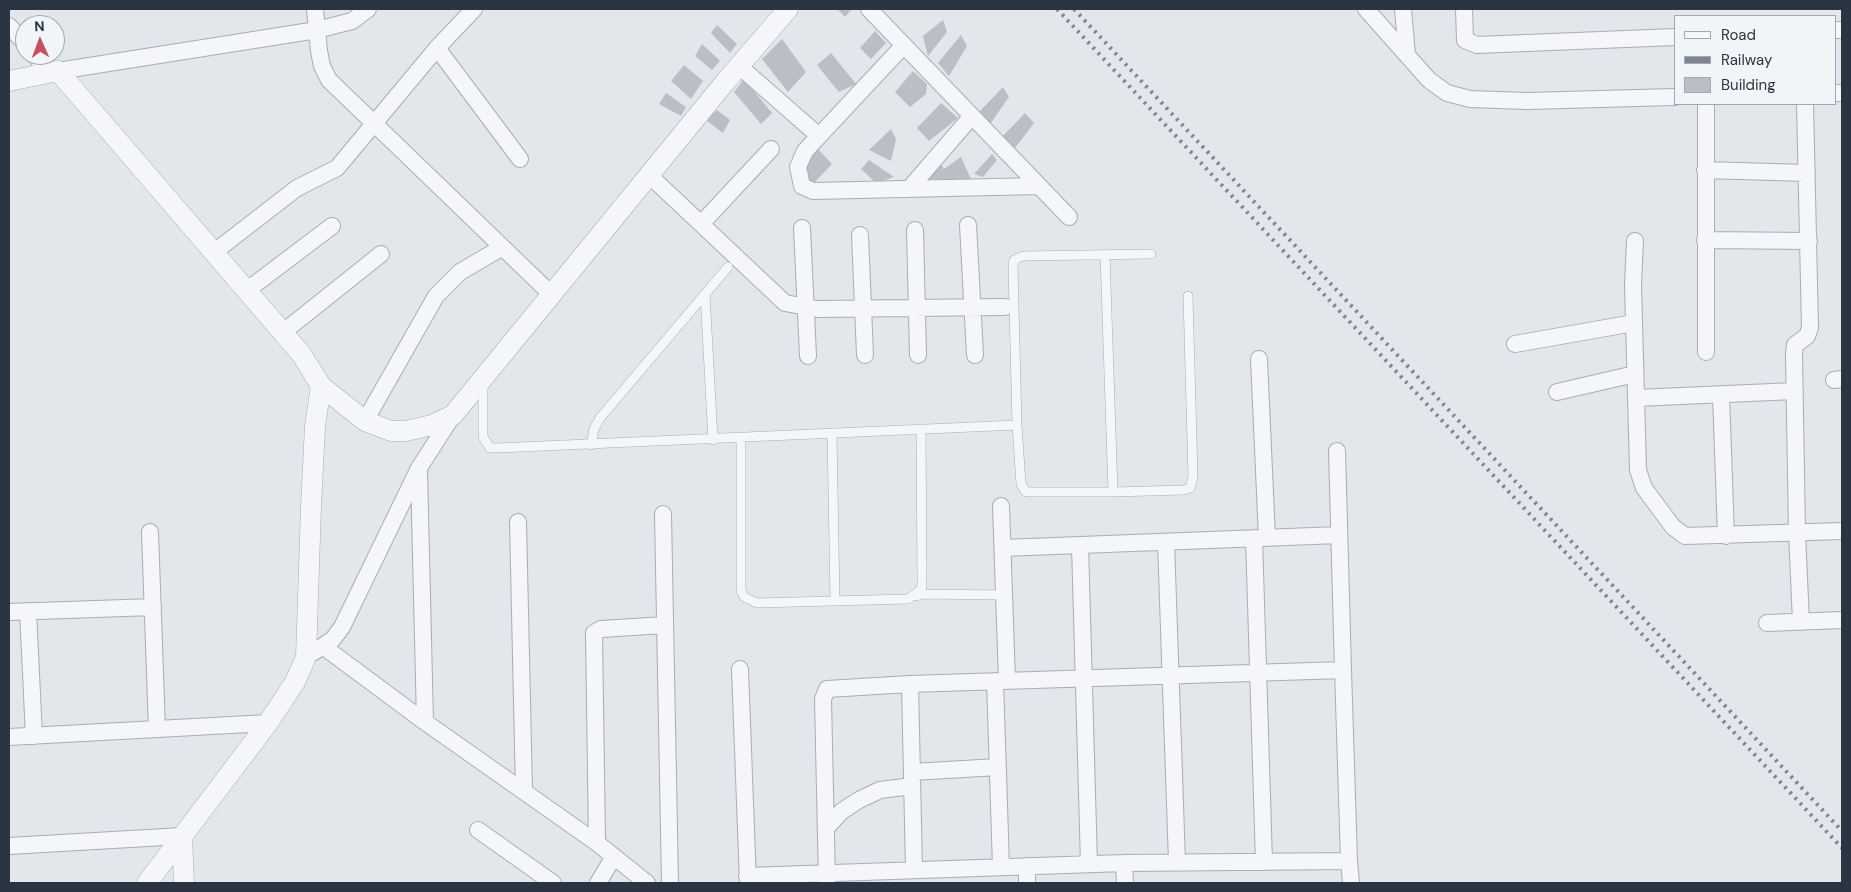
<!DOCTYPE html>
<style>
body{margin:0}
#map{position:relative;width:1851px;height:892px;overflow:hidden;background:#e3e6ea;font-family:"DM Sans",sans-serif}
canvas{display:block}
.frame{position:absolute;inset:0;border:10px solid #2b3442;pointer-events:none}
.legend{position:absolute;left:1674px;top:15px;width:162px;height:90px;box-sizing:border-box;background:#f2f5f8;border:1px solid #a2a8af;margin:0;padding:6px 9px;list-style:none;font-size:15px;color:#2b3442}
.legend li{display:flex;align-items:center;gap:10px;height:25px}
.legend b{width:25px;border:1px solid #a2a8af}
.north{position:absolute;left:15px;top:15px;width:50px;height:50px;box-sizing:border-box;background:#f2f5f8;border:1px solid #a2a8af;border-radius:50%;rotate:358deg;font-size:14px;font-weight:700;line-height:20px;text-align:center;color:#2b3442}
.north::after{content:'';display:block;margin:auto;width:18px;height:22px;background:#c84e62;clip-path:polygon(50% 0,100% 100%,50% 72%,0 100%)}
</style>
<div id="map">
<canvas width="1851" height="892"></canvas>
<div class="frame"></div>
<ul class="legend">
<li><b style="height:6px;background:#f5f6f9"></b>Road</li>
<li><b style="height:6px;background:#7d8593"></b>Railway</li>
<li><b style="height:14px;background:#babfc7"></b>Building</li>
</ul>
<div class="north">N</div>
</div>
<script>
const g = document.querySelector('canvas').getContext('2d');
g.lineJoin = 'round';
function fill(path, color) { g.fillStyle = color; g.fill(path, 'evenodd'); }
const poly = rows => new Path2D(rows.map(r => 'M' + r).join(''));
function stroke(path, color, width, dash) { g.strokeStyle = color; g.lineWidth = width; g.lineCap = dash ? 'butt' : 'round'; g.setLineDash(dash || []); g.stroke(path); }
fill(poly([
 [837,9,852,9,845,17],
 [943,20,947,32,928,56,923,36],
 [717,25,737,44,730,53,711,33],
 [875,31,886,43,871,59,860,48],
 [961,35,967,46,949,76,938,63],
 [782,39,806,72,788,92,762,59],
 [702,44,720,61,712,70,695,56],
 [831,53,856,84,839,92,817,65],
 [684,65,703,81,691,99,671,81],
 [913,71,927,84,926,94,910,107,895,92],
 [744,79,772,113,761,124,734,92],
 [1003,87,1009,97,990,124,980,111],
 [666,93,686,107,681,116,659,104],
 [941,103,958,118,929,141,917,128],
 [717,110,730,120,723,133,706,120],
 [1025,113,1034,123,1015,148,1003,136],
 [891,129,896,139,891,161,869,150],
 [818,149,832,164,812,185,803,169],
 [992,154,997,160,983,177,974,174],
 [961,157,971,179,924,179,940,163,944,169],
 [869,160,894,177,876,183,861,169]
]), '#babfc7');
const service = poly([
 [1105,255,1113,492],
 [705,294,713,440],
 [483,384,483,437,490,448,497,448,1017,425,1013,267,1014,260,1023,256,1151,254],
 [1017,425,1021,484,1026,492,1113,492,1184,490,1190,488,1193,477,1188,296],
 [832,434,835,601],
 [741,438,741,590,744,597,757,603,908,599,921,590,922,584,921,429],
 [591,445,594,429,600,418,728,267],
 [916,596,922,594,1004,595]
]);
const minor = poly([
 [315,9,319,51,322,66,329,80,552,295],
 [869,9,1069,217],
 [1366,9,1429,80,1447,93,1470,99,1527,101,1675,97],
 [1403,9,1407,55],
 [1464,9,1465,40,1477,45,1675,37],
 [9,26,25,43],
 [1835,30,1842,30],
 [904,45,805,151,798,167,802,186,813,191,1039,186],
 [437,48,520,159],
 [35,55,49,74],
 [739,66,819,136],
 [58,71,317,30,352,21,368,9],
 [1835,93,1842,93],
 [1706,104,1706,352],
 [1705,170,1807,173],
 [649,175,785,303,817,309,1005,307],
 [909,189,972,116],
 [701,224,771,149],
 [968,225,975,355],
 [802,228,808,356],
 [915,230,918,355],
 [860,235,865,355],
 [1705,240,1809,241],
 [1635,241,1633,284,1638,470,1644,488,1673,527,1685,536,1842,531],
 [213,253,297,188,337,168,437,48,474,9],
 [246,291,332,226],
 [282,333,381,254],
 [1515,344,1634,323],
 [1259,359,1267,538],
 [1834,380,1842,379],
 [1557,392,1635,374],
 [1721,395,1726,536],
 [1636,398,1795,391],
 [365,421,436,296,460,272,501,248],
 [419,471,425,722],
 [1001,506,1007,681],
 [663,514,670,883],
 [518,522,524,791],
 [150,532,157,729],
 [1254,538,1264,862],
 [1166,542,1177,862],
 [1080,545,1089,864],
 [1003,548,1339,535],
 [28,611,34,736],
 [9,612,153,607],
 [1801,622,1797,533,1794,355,1795,345,1807,336,1810,328,1805,104],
 [1767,623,1842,620],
 [324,647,425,722,597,843,647,883],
 [314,652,333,639,342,627,419,468,453,415],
 [740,669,748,883],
 [995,681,1001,867],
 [910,684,914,870],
 [9,737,268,723],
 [912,772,998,767],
 [826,828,842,811,859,800,880,790,912,786],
 [478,830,553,883],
 [597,843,594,633,601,629,665,625],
 [9,846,182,836],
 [1349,861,1351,883],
 [1124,863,1125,883],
 [1027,866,1027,883],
 [747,876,1124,863,1349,861,1343,670],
 [598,883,613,858],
 [827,883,823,699,827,689,910,684,1343,670,1337,451]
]);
const tertiary = poly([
 [9,81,58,71,302,355,321,386,365,421,391,431,406,431,432,425,453,415,726,81,788,9],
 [182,836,184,883],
 [147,883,268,723,295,682,306,657,311,507,315,426,321,386]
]);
stroke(service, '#a8adb4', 10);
stroke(minor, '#a8adb4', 18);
stroke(tertiary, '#a8adb4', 21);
stroke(service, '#f5f6f9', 9);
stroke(minor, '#f5f6f9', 16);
stroke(tertiary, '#f5f6f9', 20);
stroke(poly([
 [1057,9,1842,848],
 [1074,9,1842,831]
]), '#7d8593', 4, [2.5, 5]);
</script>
